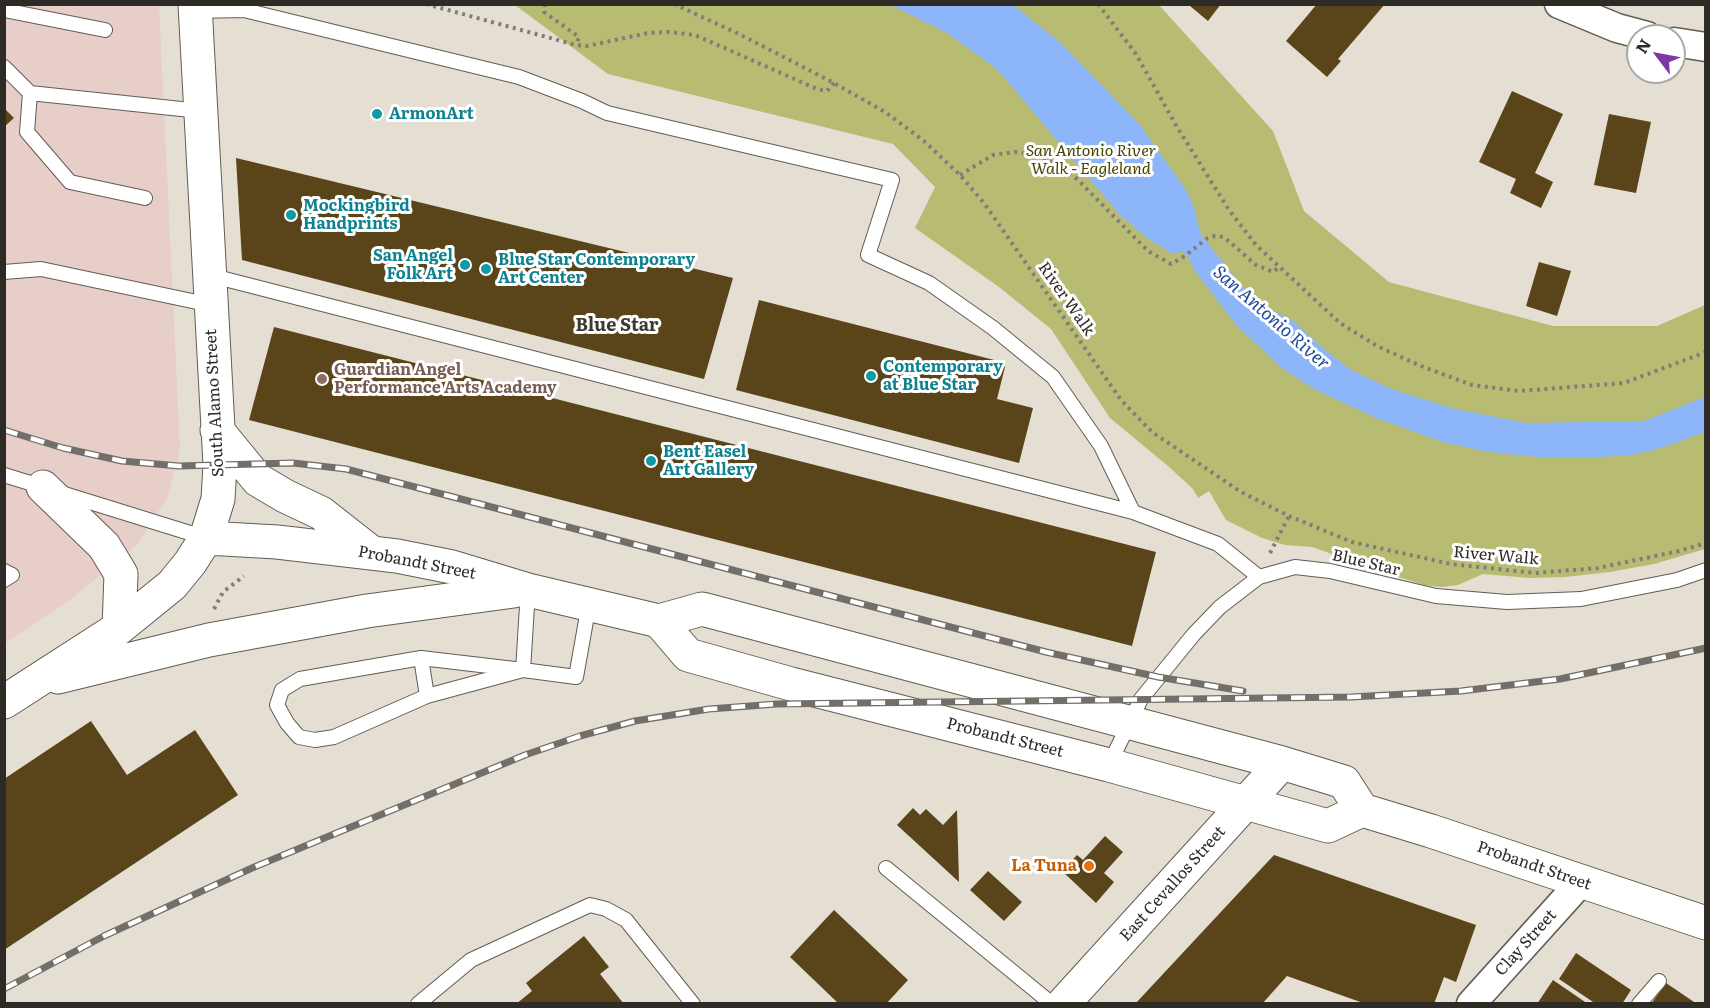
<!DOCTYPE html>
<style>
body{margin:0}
#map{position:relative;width:1710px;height:1008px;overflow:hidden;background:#e4ded3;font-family:Literata,serif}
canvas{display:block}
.frame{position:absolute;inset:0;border:6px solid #2e2b27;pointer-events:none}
.north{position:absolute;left:1626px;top:24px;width:60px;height:60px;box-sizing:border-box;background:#fff;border:2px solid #abaaa9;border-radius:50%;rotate:302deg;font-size:16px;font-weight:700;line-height:24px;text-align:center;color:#2e2b27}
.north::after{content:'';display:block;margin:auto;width:21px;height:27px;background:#7e36a9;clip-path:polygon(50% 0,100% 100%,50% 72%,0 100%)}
</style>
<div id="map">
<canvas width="1710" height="1008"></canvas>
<div class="frame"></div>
<div class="north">N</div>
</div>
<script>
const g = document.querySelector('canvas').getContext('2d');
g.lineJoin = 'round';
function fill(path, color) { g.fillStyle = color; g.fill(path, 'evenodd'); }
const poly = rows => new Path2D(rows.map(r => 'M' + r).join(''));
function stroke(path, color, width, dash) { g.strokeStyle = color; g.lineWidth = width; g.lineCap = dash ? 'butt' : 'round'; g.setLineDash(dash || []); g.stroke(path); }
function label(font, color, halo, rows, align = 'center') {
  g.font = font + ' Literata,serif'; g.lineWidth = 6; g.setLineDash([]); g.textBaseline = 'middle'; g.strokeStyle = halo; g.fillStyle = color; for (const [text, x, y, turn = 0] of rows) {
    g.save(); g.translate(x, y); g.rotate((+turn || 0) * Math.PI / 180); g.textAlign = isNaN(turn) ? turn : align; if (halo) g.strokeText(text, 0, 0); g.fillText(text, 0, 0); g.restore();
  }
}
fill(poly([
 [5,5,159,5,180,449,168,496,137,545,70,600,5,643]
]), '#e8cec9');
fill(poly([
 [515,5,1159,5,1273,131,1304,211,1389,282,1553,326,1657,326,1705,305,1705,549,1654,564,1610,572,1565,577,1531,578,1483,574,1458,585,1442,587,1424,585,1389,574,1312,547,1285,545,1262,538,1226,520,1209,491,1198,498,1193,489,1168,466,1110,418,1051,329,999,287,915,228,935,187,893,144,608,74]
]), '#b8bc72');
fill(poly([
 [891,5,1013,5,1060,42,1140,125,1186,190,1195,209,1197,222,1202,236,1243,287,1272,310,1292,320,1324,349,1351,370,1394,390,1455,409,1527,423,1644,421,1705,397,1705,432,1667,446,1638,454,1602,457,1538,457,1488,452,1443,442,1376,418,1314,389,1282,368,1237,326,1192,267,1190,260,1183,251,1173,254,1147,238,1120,215,997,69,947,33]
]), '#8db5fa');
fill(poly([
 [1191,4,1221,4,1208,21,1190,6],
 [1317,4,1385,4,1338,59,1341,61,1327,77,1286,41],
 [1512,91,1563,114,1535,173,1553,182,1541,208,1510,193,1516,179,1479,162],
 [4,108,14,118,4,127],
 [1609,114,1651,122,1636,193,1594,185],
 [236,158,733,278,704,379,242,260],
 [1539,262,1571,271,1557,316,1526,306],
 [759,300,1006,363,997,399,1033,408,1019,463,736,390],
 [274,327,1156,552,1132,646,249,420],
 [91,721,127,775,195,730,238,795,4,950,4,779],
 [913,808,920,815,926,809,943,825,957,810,959,882,897,825],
 [1105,836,1123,852,1104,873,1114,882,1096,903,1062,871,1077,855,1083,860],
 [1274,855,1476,925,1456,982,1444,977,1434,1004,1366,1004,1287,976,1262,1004,1135,1004],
 [988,871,1022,902,1004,921,970,890],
 [834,910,908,980,886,1004,839,1004,790,957],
 [584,936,609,967,600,974,624,1004,516,1004,532,991,526,983],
 [1576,953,1631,990,1622,1004,1596,1004,1559,979],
 [1553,980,1588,1004,1537,1004],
 [1666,983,1697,1004,1651,1004]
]), '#5a451a');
const lane = poly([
 [4,10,105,30],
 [195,11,244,10,519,77,582,101,607,113,892,180,868,255,929,283,993,328,1053,377,1101,446,1133,512],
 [4,67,30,93],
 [145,198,70,182,27,132,30,93,200,111],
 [4,272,41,269,211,305],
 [209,275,1133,512,1218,544,1259,577],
 [4,475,43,487],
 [61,493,206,538],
 [4,571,12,575,4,580],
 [421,658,427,696],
 [523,670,427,696,334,737,315,740,299,737,287,723,277,705,282,690,300,679,421,658,523,670,576,677,589,604],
 [523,670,528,590],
 [1109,765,1141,699,1194,634,1220,607,1259,577,1295,567,1330,571,1436,596,1507,602,1581,599,1677,580,1706,570],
 [886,868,1052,1004],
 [418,1004,471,960,590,905,606,909,626,920,693,1004],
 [1639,1004,1659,981]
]);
const street = poly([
 [1559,4,1617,28,1647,36],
 [1674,42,1706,47],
 [1471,1004,1581,882]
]);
const secondary = poly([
 [217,430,258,480,285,496,321,513,372,553],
 [43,487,104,546,121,574,119,628],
 [206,538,277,542,397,556,452,567,528,590,659,621,702,609,1282,763,1344,782,1362,810,1431,831,1706,923],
 [659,621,688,655,791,684,1109,765,1328,826,1362,810],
 [58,677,209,640,367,611,514,591],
 [4,702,119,628,172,585,190,563,206,538,218,499,220,465,195,4],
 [1063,1004,1282,763]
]);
stroke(lane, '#625d53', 16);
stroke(street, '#625d53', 31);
stroke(secondary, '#625d53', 35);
stroke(poly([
 [426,4,576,45,587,46,648,33,669,32,695,35,817,89,827,91,834,83],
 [545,4,544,12,579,37,576,45],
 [674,4,739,34,834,83,885,112,924,141,960,175,984,203,1121,400,1152,432,1241,492,1289,516,1352,542,1451,564,1535,573,1598,568,1679,551,1706,543],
 [1098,4,1136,54,1177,127,1229,210,1256,245,1340,323,1377,346,1421,366,1472,385,1519,391,1624,383,1706,352],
 [960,175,993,155,1015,152,1041,156,1073,175,1148,251,1171,264,1185,256,1206,239,1215,236,1224,237,1256,265,1273,272,1278,268],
 [1270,553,1289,516],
 [214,609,223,592,244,576]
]), '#827d76', 4, [3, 4.5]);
stroke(lane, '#fff', 14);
stroke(street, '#fff', 28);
stroke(secondary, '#fff', 33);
const rail = poly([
 [4,430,63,448,122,461,179,466,293,463,346,469,1046,652,1158,677,1243,691],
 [4,989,104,936,252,868,525,755,580,736,635,721,709,709,777,704,1351,697,1461,691,1560,679,1706,648]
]);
stroke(rail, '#726e68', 7);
stroke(rail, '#fff', 4.5, [14]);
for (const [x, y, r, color] of [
 [377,114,6,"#0f9aa8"],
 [291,215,6,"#0f9aa8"],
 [465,265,6,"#0f9aa8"],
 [486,269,6,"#0f9aa8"],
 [871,376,6,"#0f9aa8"],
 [322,379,6,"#8d6e63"],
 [651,461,6,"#0f9aa8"],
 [1089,866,6,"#e8710a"]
]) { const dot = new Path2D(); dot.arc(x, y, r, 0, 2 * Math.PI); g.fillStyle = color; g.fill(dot); stroke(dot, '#fff', 2); }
label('bold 16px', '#0d838f', '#fff', [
 ["ArmonArt",389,114],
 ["Mockingbird",303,206],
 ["Handprints",303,224],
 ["San Angel",453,256,"right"],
 ["Folk Art",453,274,"right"],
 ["Blue Star Contemporary",498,260],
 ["Art Center",498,278],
 ["Contemporary",883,367],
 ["at Blue Star",883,385],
 ["Bent Easel",663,452],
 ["Art Gallery",663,470]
], 'left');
label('italic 16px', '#454701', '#fff', [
 ["San Antonio River",1091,151],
 ["Walk - Eagleland",1091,169]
]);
label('16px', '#2e2b27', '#fff', [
 ["River Walk",1066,299,55],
 ["South Alamo Street",215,403,-93],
 ["River Walk",1496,556,5],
 ["Probandt Street",417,563,11],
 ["Blue Star",1366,563,13],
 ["Probandt Street",1005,738,14],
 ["Probandt Street",1534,866,19],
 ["East Cevallos Street",1173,884,-48],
 ["Clay Street",1526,943,-48]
]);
label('bold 16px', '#785e54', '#fff', [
 ["Guardian Angel",334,370],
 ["Performance Arts Academy",334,388]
], 'left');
label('bold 16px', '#c56008', '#fff', [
 ["La Tuna",1077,866]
], 'right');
label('italic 18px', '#1f4a9a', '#fff', [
 ["San Antonio River",1271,318,41]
]);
label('bold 18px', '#3e3930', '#fff', [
 ["Blue Star",617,326]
]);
</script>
